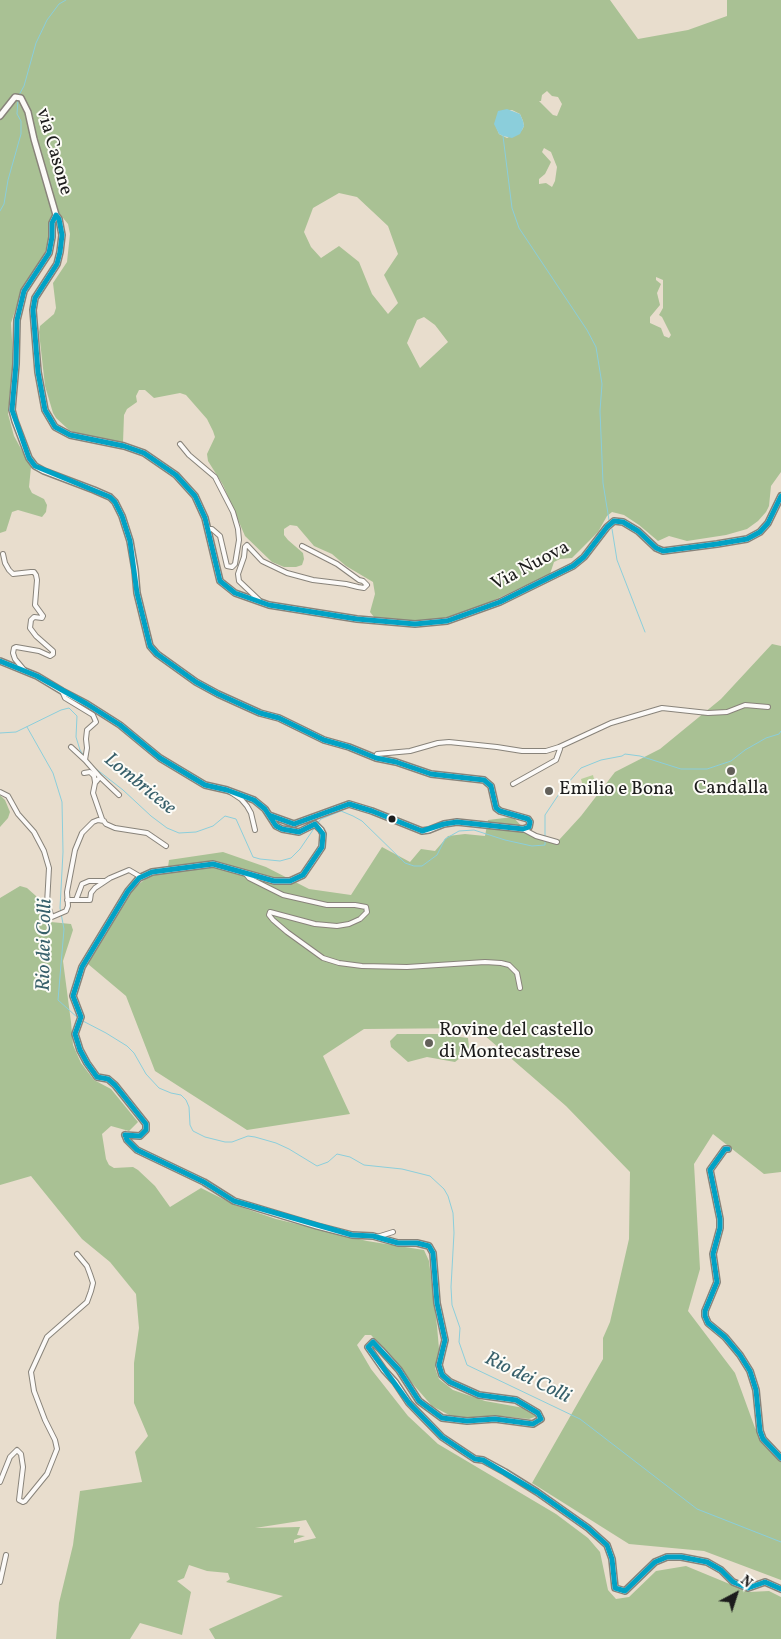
<!DOCTYPE html>
<style>
body{margin:0}
#map{position:relative;width:781px;height:1639px;overflow:hidden;background:#e8ddcd;font-family:Vollkorn,serif}
canvas{display:block}
.north{position:absolute;left:711px;top:1569px;width:50px;height:50px;-webkit-text-stroke:4px #fdfcf7;paint-order:stroke;rotate:40deg;font-size:14px;font-weight:700;line-height:20px;text-align:center;color:#1c1c1c}
.north::after{content:'';display:block;margin:auto;width:18px;height:22px;background:#1c1c1c;clip-path:polygon(50% 0,100% 100%,50% 72%,0 100%)}
</style>
<div id="map">
<canvas width="781" height="1639"></canvas>
<div class="north">N</div>
</div>
<script>
const g = document.querySelector('canvas').getContext('2d');
g.lineJoin = 'round';
function fill(path, color) { g.fillStyle = color; g.fill(path, 'evenodd'); }
const poly = rows => new Path2D(rows.map(r => 'M' + r).join(''));
function stroke(path, color, width, dash) { g.strokeStyle = color; g.lineWidth = width; g.lineCap = dash ? 'butt' : 'round'; g.setLineDash(dash || []); g.stroke(path); }
function label(font, color, halo, rows, align = 'center') {
  g.font = font + ' Vollkorn,serif'; g.lineWidth = 4; g.setLineDash([]); g.textBaseline = 'middle'; g.strokeStyle = halo; g.fillStyle = color; for (const [text, x, y, turn = 0] of rows) {
    g.save(); g.translate(x, y); g.rotate((+turn || 0) * Math.PI / 180); g.textAlign = isNaN(turn) ? turn : align; if (halo) g.strokeText(text, 0, 0); g.fillText(text, 0, 0); g.restore();
  }
}
fill(poly([
 [593,775,596,787,584,790,581,779]
]), '#b9cf9c');
fill(poly([
 [0,0,610,0,638,39,688,30,727,16,727,0,781,0,781,472,771,486,769,506,766,512,758,521,747,529,726,535,687,541,669,536,658,541,639,525,624,515,612,512,607,516,598,532,572,558,560,559,554,562,550,574,488,603,445,618,418,622,374,617,370,612,375,594,373,582,346,566,332,554,314,546,297,526,290,525,284,529,284,535,288,540,303,553,304,559,302,565,296,567,284,567,272,562,245,536,223,485,208,461,207,454,215,437,213,431,207,419,186,395,180,393,154,398,145,390,139,390,136,396,137,402,127,409,124,415,123,443,86,437,69,430,56,418,53,413,45,386,39,332,40,326,54,314,56,308,53,283,67,262,70,234,68,224,59,213,52,215,48,241,44,256,38,267,23,287,11,323,13,358,8,414,14,436,31,467,29,487,32,493,44,499,47,505,46,512,42,517,18,510,12,512,6,531,0,533],
 [547,91,552,96,558,97,562,104,557,116,553,115,539,101,541,101,542,95],
 [507,110,512,110,520,114,523,121,524,126,522,130,507,138,499,134,495,124],
 [544,148,551,152,557,167,555,181,552,187,546,183,539,184,539,179,545,174,551,162,542,152],
 [339,193,357,197,388,226,398,254,384,275,398,303,388,314,372,294,359,262,339,246,321,258,311,247,304,232,313,208],
 [656,277,663,280,663,308,659,315,662,317,671,335,669,338,664,336,661,328,650,323,650,317,660,305,657,293,661,284,656,280],
 [424,317,435,325,448,342,420,368,407,343,417,320],
 [772,644,781,646,781,1172,764,1174,713,1134,694,1164,700,1269,688,1311,735,1373,755,1428,781,1461,781,1580,704,1551,629,1544,532,1483,603,1359,603,1338,610,1322,629,1239,630,1172,566,1106,476,1028,364,1029,323,1056,350,1114,247,1130,155,1071,126,996,88,964,133,889,154,872,167,874,169,860,223,852,266,867,309,889,351,895,382,847,410,862,421,849,435,851,448,836,465,834,485,836,488,820,513,817,529,834,559,840,581,816,615,772,660,749,721,699],
 [0,795,5,800,10,812,8,818,0,827],
 [20,886,27,888,36,896,51,922,71,924,73,930,63,961,71,1022,73,1045,81,1063,94,1080,111,1089,138,1122,129,1131,111,1126,102,1134,106,1159,109,1165,114,1168,133,1167,138,1170,155,1186,170,1207,201,1188,235,1205,276,1219,367,1241,424,1250,429,1261,437,1326,439,1349,435,1368,439,1379,453,1390,485,1401,524,1408,536,1415,535,1417,529,1419,500,1416,477,1418,451,1416,432,1406,406,1376,394,1359,371,1335,365,1335,357,1345,371,1369,408,1416,438,1444,556,1514,588,1538,600,1552,608,1590,616,1599,629,1597,656,1571,686,1566,749,1592,769,1591,781,1597,781,1639,215,1639,209,1629,283,1596,226,1582,230,1579,228,1573,207,1571,189,1565,184,1578,177,1581,191,1592,182,1635,140,1623,130,1639,56,1639,59,1603,73,1545,80,1491,142,1482,135,1452,148,1436,134,1403,134,1363,139,1328,136,1294,110,1262,82,1239,31,1176,0,1185,0,898],
 [306,1520,316,1538,294,1543,294,1540,305,1536,297,1535,300,1527,255,1528],
 [397,1034,437,1034,468,1038,469,1048,467,1051,459,1052,460,1058,455,1062,427,1057,408,1062,391,1047,390,1041]
]), '#a9c194');
fill(poly([
 [507,109,520,114,523,121,524,126,520,134,512,138,503,136,499,134,494,124,498,111]
]), '#8bcedb');
stroke(poly([
 [19,95,24,86,36,43,47,20,59,4,66,0],
 [503,136,512,208,519,228,587,330,596,347,602,384,600,411,603,483,609,520],
 [0,211,4,204,8,180,21,134,21,121,17,114,18,99],
 [612,529,617,560,645,632],
 [27,727,53,773,62,802,63,852,60,908,64,929,58,1000,78,1018],
 [0,733,16,732,61,710,69,708,77,716,76,737,80,750,84,756],
 [91,765,123,790,151,816,167,828,179,833,196,832,213,826,225,816,236,819,253,857,260,859,280,861,291,858,300,849,315,827],
 [317,824,321,819,341,811,353,816,362,821,405,863,414,866,422,866,437,855,445,839,459,831,474,830,505,840,532,846,545,845,545,841],
 [545,837,545,815,561,791,581,768,601,760,622,756,625,754,640,756,681,769,707,769,731,761,745,750,766,738,779,734,781,731],
 [81,1020,106,1033,127,1046,134,1053,146,1074,159,1088,171,1093,181,1095,186,1100,189,1107,190,1125,193,1131,205,1137,225,1142,232,1142,248,1136,255,1137,276,1143,289,1149,317,1166,328,1162,337,1154,350,1157,364,1165,402,1169,430,1176,444,1189,448,1196,453,1213,454,1233,451,1287,452,1305,460,1328,459,1342,467,1365,580,1419,697,1509,781,1542]
]), '#8bcedb', 1);
const minor = poly([
 [180,444,189,455,215,477,233,512,238,529,239,540,235,564,232,567,227,566,220,536,212,529,208,529],
 [3,554,5,563,9,570,13,574,31,572,34,572,36,575,37,580,35,605,43,616,42,618,34,617,31,620,30,628,36,636,53,651,53,654,50,656,39,651,16,647,14,648,13,653,15,659,25,671],
 [259,600,239,581,238,574,244,557,245,547,247,545,262,561,287,573,313,580,346,584,358,587,364,588,367,585,363,581,359,580,337,564,302,546],
 [62,691,65,698,93,715,96,722,87,730,86,739,87,748,85,760,100,777,95,783,93,793,102,819,106,824,115,828,147,833,166,846],
 [71,747,85,760],
 [376,758,377,754,410,751,438,743,449,742,497,747,522,751,546,751,559,747,611,723,662,708,708,713,727,712,745,705,768,707],
 [84,773,90,772,94,776,95,782],
 [100,777,119,795],
 [513,784,556,760,560,749,559,747],
 [229,791,241,799,247,806,251,813,255,830],
 [0,792,8,796,18,814,34,832,44,851,49,868,47,904,52,917,66,911,68,906,67,892,75,850,82,833,93,822,98,820,104,821],
 [523,829,536,836,557,842],
 [245,873,249,878,283,895,327,905,355,905,366,907,367,912,360,919,349,924,337,926,315,924,270,912,269,915,273,920,287,932,323,958,339,963,362,966,407,967,485,962,501,963,509,965,517,973,520,988],
 [67,900,90,900,91,893,95,888,110,878,129,870,141,877],
 [76,900,82,884,89,881,104,881],
 [377,1237,393,1232],
 [0,1482,10,1457,17,1450,21,1454,23,1467,19,1500,23,1502,25,1501,47,1474,57,1449,55,1440,45,1420,34,1391,31,1372,47,1337,87,1302,91,1291,93,1283,90,1274,87,1266,77,1254],
 [0,1582,6,1555]
]);
const tertiary = poly([
 [0,116,15,97,21,98,28,112,34,139,56,215],
 [0,661,37,676,62,691,87,704,120,725,160,758,205,785,227,790,254,800,265,809,276,826,282,829,299,832,315,824,321,830,323,834,322,847,316,856,303,875,290,881,274,881,213,864,152,872,139,878,128,891,82,967,73,996,81,1017,75,1034,80,1050,87,1063,97,1077,108,1079,115,1085,146,1124,146,1130,140,1136,125,1135],
 [269,815,294,824,349,804,372,811,422,831,429,830,444,824,457,822,523,829,529,827,530,822,528,819,500,811,496,808,491,786,484,780,431,774,396,762,376,758,349,747,324,740,279,718,260,713,218,694,196,682,157,654,150,646,137,593,135,570,130,541,122,516,115,502,110,497,94,490,44,471,35,466,29,458,15,421,12,410,16,364,17,320,24,291,49,253,52,237,52,223,56,215,59,219,62,235,60,252,57,264,35,298,33,310,38,372,45,410,55,427,70,435,124,446,144,453,176,475,195,496,205,518,220,581,235,593,269,605,357,619,415,624,447,621,500,602,573,566,584,557,607,527,614,521,623,522,638,531,656,548,663,551,717,544,747,539,760,532,768,523,781,496],
 [125,1135,127,1140,137,1150,204,1182,234,1201,317,1226,352,1235,373,1236,398,1243,417,1243,429,1246,433,1253,437,1303,445,1340,439,1365,442,1375,450,1382,479,1395,516,1400,538,1413,541,1419,533,1424,495,1419,467,1421,442,1418,419,1401,399,1370,381,1350,373,1342,368,1347,384,1370,395,1382,409,1403,442,1437,475,1459,483,1460,505,1472,537,1492,588,1528,607,1545,612,1559,615,1588,625,1591,655,1562,667,1557,681,1557,707,1562,721,1570,733,1582,748,1588,765,1582,781,1589],
 [728,1149,725,1149,710,1170,720,1219,720,1228,713,1254,717,1282,705,1311,705,1316,708,1323,725,1337,740,1355,750,1371,756,1390,760,1431,763,1439,781,1458]
]);
stroke(minor, '#88837a', 6);
stroke(tertiary, '#88837a', 8);
stroke(minor, '#fcfaf8', 4);
stroke(tertiary, '#fcfaf8', 5);
stroke(poly([
 [0,661,37,676,87,704,120,725,160,758,205,785,227,790,254,800,265,809,276,826,282,829,299,832,315,824,323,834,322,847,303,875,290,881,274,881,213,864,152,872,139,878,128,891,82,967,73,996,81,1017,75,1034,80,1050,87,1063,97,1077,108,1079,115,1085,146,1124,146,1130,140,1136,125,1135],
 [269,815,294,824,349,804,372,811,422,831,444,824,457,822,523,829,529,827,530,822,528,819,500,811,496,808,491,786,484,780,431,774,396,762,376,758,349,747,324,740,279,718,260,713,218,694,196,682,157,654,150,646,137,593,130,541,122,516,115,502,110,497,35,466,29,458,12,410,16,364,17,320,24,291,49,253,52,237,52,223,56,215,59,219,62,235,60,252,57,264,35,298,33,310,38,372,45,410,55,427,70,435,124,446,144,453,176,475,195,496,205,518,220,581,235,593,269,605,357,619,415,624,447,621,500,602,573,566,584,557,607,527,614,521,623,522,638,531,656,548,663,551,717,544,747,539,760,532,768,523,781,496],
 [125,1135,127,1140,137,1150,204,1182,234,1201,352,1235,373,1236,398,1243,417,1243,429,1246,433,1253,437,1303,445,1340,439,1365,442,1375,450,1382,479,1395,516,1400,538,1413,541,1419,533,1424,495,1419,467,1421,442,1418,419,1401,399,1370,373,1342,368,1347,409,1403,442,1437,475,1459,483,1460,537,1492,588,1528,607,1545,612,1559,615,1588,625,1591,655,1562,667,1557,681,1557,707,1562,721,1570,733,1582,748,1588,765,1582,781,1589],
 [728,1149,725,1149,710,1170,720,1219,720,1228,713,1254,717,1282,705,1311,705,1316,708,1323,725,1337,740,1355,750,1371,756,1390,760,1431,763,1439,781,1458]
]), '#01a2c5', 5);
for (const [x, y, r, color] of [
 [731,771,5,"#63605a"],
 [549,791,5,"#63605a"],
 [392,819,4.5,"#1c1c1c"],
 [429,1043,5,"#63605a"]
]) { const dot = new Path2D(); dot.arc(x, y, r, 0, 2 * Math.PI); g.fillStyle = color; g.fill(dot); stroke(dot, '#fdfcf7', 2); }
label('19px', '#1c1c1c', '#fdfcf7', [
 ["via Casone",53,152,74],
 ["Via Nuova",531,567,-28]
]);
label('19px', '#1c1c1c', '#fdfcf7', [
 ["Candalla",731,790,"center"],
 ["Emilio e Bona",559,791],
 ["Rovine del castello",439,1032],
 ["di Montecastrese",439,1054]
], 'left');
label('italic 20px', '#38606b', '#fdfcf7', [
 ["Lombricese",139,785,39],
 ["Rio dei Colli",46,945,-89],
 ["Rio dei Colli",527,1379,26]
]);
</script>
